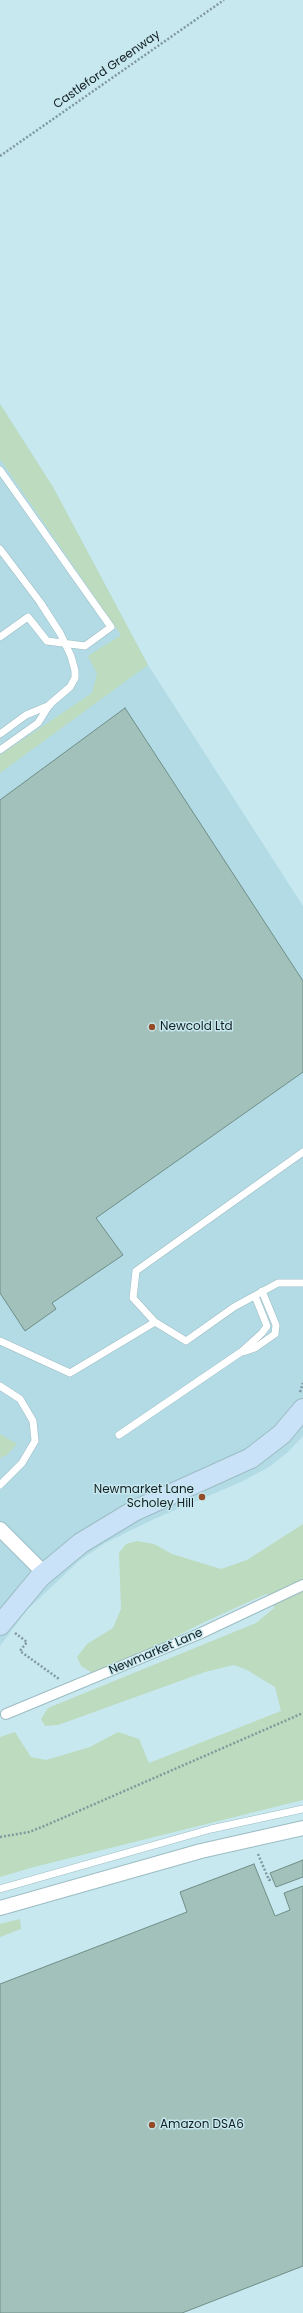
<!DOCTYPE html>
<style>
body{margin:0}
canvas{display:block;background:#c7e8ef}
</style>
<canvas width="303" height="2313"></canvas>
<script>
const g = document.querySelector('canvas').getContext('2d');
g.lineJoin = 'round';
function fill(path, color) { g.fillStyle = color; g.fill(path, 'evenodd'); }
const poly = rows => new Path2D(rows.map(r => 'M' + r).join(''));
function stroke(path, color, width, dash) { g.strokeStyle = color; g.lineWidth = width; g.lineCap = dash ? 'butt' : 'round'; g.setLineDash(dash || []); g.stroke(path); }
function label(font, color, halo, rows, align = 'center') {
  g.font = font + ' Poppins,sans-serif'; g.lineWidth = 3; g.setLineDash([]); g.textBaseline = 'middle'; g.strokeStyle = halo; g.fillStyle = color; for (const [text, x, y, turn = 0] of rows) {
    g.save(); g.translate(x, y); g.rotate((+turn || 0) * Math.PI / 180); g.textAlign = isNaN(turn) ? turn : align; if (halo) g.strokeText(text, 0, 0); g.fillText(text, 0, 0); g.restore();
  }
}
fill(poly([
 [0,404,53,487,148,665,303,906,303,1436,288,1452,269,1467,241,1482,154,1519,105,1543,79,1561,27,1610,0,1646]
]), '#b2dbe5');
fill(poly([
 [0,404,53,487,148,665,0,773,0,755,92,693,97,674,88,656,121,635,0,459],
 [0,1434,17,1444,7,1455,0,1458],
 [303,1524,303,1800,34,1867,0,1877,0,1737,15,1732,31,1757,46,1760,90,1747,118,1732,139,1739,149,1763,281,1711,275,1687,247,1670,234,1665,205,1672,58,1725,45,1726,41,1719,48,1708,256,1623,274,1608,272,1597,266,1594,198,1625,110,1672,96,1675,81,1666,77,1657,87,1644,113,1628,121,1609,119,1553,126,1544,137,1541,154,1544,172,1554,221,1569,247,1560],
 [20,1919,21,1929,0,1937,0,1924]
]), '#bddbbe');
const building = poly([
 [125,708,303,981,303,1072,96,1218,123,1255,52,1303,56,1309,25,1331,0,1293,0,800,125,708],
 [303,1860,303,1877,276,1887,270,1873,303,1860],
 [254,1864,275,1916,290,1910,284,1893,303,1886,303,2266,182,2313,0,2313,0,1984,187,1912,180,1892,254,1864]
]);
fill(building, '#a1c1ba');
stroke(building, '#708e88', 1);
const service = poly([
 [0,470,111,627,85,646,47,641,28,617,0,637],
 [0,549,40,602,60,633,71,656,75,671,75,678,70,687,50,704,38,723,0,750],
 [0,734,26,715,50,705],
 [155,1322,133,1298,136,1271,303,1152],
 [0,1341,70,1373,155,1322,186,1341,234,1307,278,1283,303,1283],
 [243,1352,255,1348,275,1334,276,1325,262,1291],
 [0,1386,20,1399,33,1421,35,1441,22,1463,0,1485],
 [119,1435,241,1352,262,1333,267,1326,255,1296],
 [0,1889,211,1829,303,1809]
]);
const pedestrian = poly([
 [6,1714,199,1634,303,1585]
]);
const minor = poly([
 [0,1529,44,1573],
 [0,1908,201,1851,303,1828]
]);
const secondary = poly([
 [0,1625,40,1577,81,1543,134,1511,251,1458,282,1434,303,1409]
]);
stroke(service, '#9cbcc3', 8);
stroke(pedestrian, '#9cbcc3', 12);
stroke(minor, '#9cbcc3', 16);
stroke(secondary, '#9cbcc3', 22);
stroke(poly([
 [0,156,224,0],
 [300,1392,303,1383],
 [15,1633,27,1642,20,1651,59,1679],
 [0,1837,29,1832,42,1827,303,1713],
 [258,1854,269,1880,273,1879]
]), '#80989e', 2.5, [2, 2]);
stroke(service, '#fff', 7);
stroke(pedestrian, '#fff', 10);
stroke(minor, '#fff', 14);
stroke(secondary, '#cae2f7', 20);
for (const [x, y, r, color] of [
 [152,1027,4,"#934b28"],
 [202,1497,4,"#934b28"],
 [152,2125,4,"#934b28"]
]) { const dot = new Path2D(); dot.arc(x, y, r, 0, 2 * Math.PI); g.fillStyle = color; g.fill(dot); stroke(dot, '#c7e8ef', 1.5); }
label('12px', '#131f22', '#c7e8ef', [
 ["Castleford Greenway",107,70,-35],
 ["Newmarket Lane",156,1652,-23]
]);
label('12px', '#131f22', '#c7e8ef', [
 ["Newcold Ltd",160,1027],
 ["Newmarket Lane",194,1490,"right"],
 ["Scholey Hill",194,1504,"right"],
 ["Amazon DSA6",160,2125]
], 'left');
</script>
